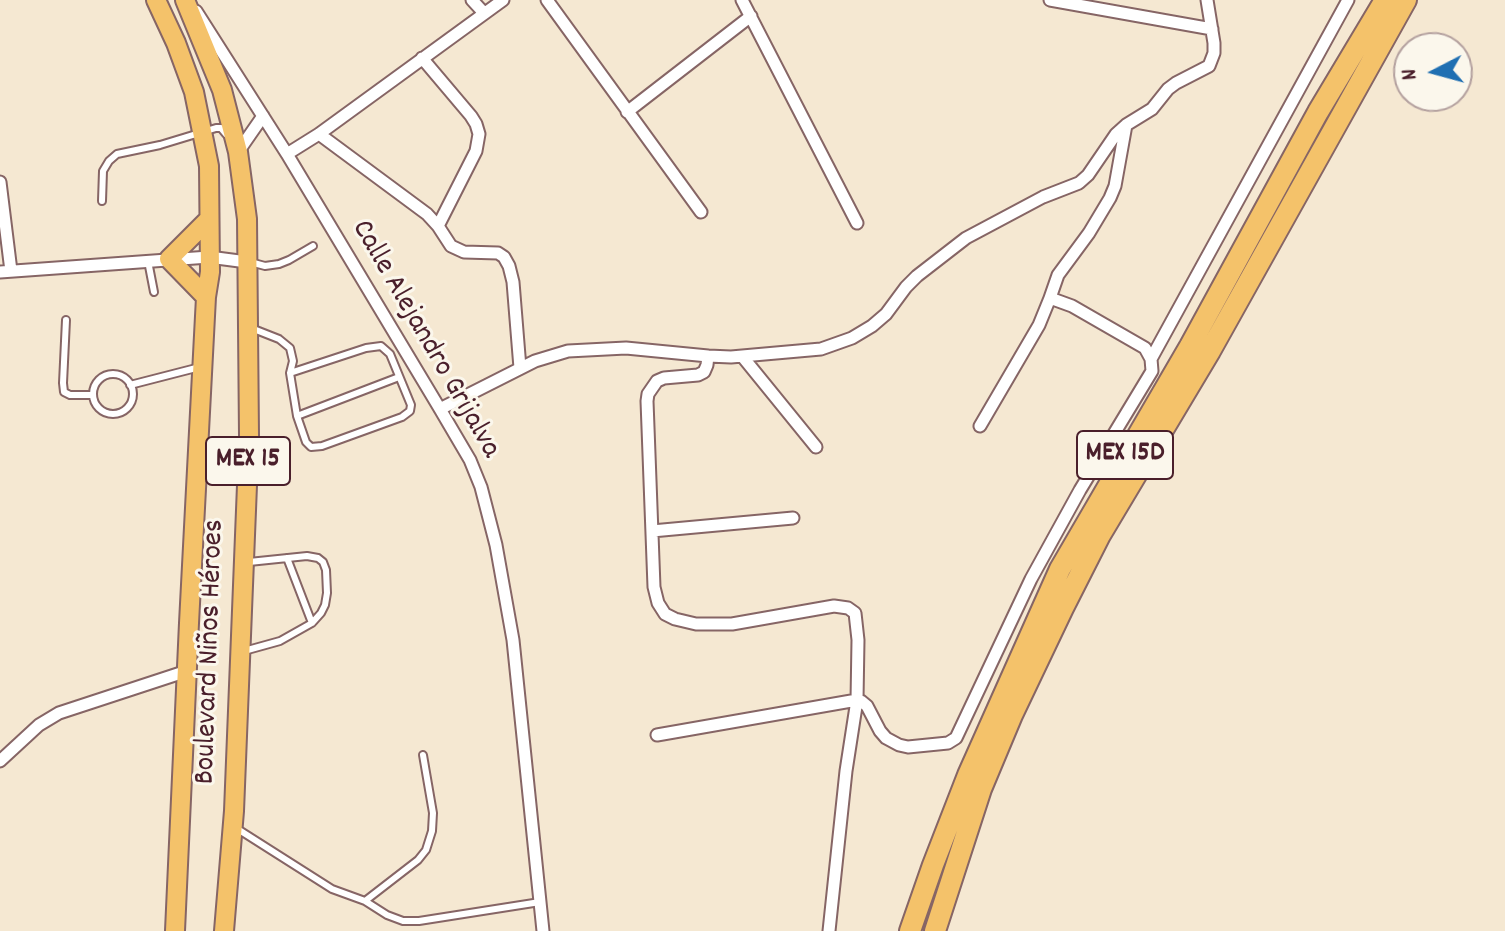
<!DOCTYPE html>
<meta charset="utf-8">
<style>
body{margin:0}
#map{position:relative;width:1505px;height:931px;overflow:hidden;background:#f5e8d2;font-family:Dekko,sans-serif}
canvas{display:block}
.north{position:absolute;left:1393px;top:32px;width:80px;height:80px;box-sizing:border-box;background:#fbf7ec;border:2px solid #b4a19f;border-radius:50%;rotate:264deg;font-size:22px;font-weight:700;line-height:32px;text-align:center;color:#4a1f2b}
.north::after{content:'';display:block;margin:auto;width:28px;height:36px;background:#1f6fb2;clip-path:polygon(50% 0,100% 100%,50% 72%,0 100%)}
</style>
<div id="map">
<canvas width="1505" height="931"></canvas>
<div class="north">N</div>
</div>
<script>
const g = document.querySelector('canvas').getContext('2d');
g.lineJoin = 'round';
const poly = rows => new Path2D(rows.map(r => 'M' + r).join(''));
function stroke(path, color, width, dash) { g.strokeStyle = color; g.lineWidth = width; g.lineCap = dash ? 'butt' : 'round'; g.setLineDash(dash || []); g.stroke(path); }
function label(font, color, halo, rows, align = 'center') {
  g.font = font + ' Dekko,sans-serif'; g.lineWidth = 6; g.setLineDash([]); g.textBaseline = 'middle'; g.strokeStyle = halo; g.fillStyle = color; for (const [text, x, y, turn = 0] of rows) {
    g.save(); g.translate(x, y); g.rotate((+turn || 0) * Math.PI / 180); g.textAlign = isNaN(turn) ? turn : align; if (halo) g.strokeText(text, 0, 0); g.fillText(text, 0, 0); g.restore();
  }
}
const lane = poly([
 [102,201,103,171,109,161,117,154,160,145,216,128,221,128,226,134],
 [148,261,154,292],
 [250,262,265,266,279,264,289,260,313,246],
 [66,320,63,383,64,392,70,395,93,395],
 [251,328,279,339,290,348,293,361,290,373,297,416,306,442,311,447,322,446,402,417,410,411,411,405,390,354,381,346,366,348,290,373],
 '93 394a20 20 0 1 1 40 0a20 20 0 1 1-40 0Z',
 [130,385,200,367],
 [297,416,399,377],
 [287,558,312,623],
 [244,651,280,641,312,623,321,613,325,605,327,593,326,570,323,562,318,558,307,556,249,562],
 [236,828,332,889,365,901,418,860,426,850,432,831,433,813,423,755],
 [365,901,387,915,403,921,419,921,540,902]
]);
const street = poly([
 [472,0,484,13],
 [547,0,701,212],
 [742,0,857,223],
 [1050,0,1212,29],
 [196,11,287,154,440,409,470,460,481,487,496,545,513,640,543,931],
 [422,58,471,116,476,124,479,134,476,151,438,226],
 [627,112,751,16],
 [319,134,427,214,438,226,451,246,464,252,498,253,504,257,509,266,513,282,520,368],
 [238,152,263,116],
 [287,154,319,134,503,0],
 [0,182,11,271],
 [0,272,209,257,247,262],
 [1050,298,1058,275,1089,233,1110,198,1115,186,1126,125],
 [708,356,707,365,704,372,698,375,664,378,657,381,648,394,647,401,654,587,658,603,665,614,675,619,696,624,732,624,834,606,848,608,855,613,858,640,857,700,846,771,829,931],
 [742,356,816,447],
 [1151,359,1348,0],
 [440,409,535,361,568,351,626,348,708,356,731,357,821,349,852,338,872,326,886,314,906,287,917,276,966,238,1043,197,1079,183,1088,175,1116,134,1126,125,1152,109,1168,89,1176,83,1209,66,1214,53,1214,43,1207,0],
 [652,531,793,518],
 [657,735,857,700,861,701,867,706,880,731,886,738,899,745,908,747,948,743,956,738,1031,579,1080,490,1152,371,1151,359,1145,348,1072,306,1050,298,1039,325,980,426],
 [0,761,39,725,59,713,187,671]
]);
const primary = poly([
 [156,0,176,43,194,92,209,166,210,272,206,297,189,623,175,931],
 [185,0,222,90,238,152,247,219,249,435,234,811,224,931],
 [206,297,169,259,209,219]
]);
const highway = poly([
 [910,931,933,865,968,775,1060,569,1190,346,1318,112,1385,0],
 [935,931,981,789,1012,715,1063,608,1100,535,1210,351,1406,0]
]);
stroke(lane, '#866565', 10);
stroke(street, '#866565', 15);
stroke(primary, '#866565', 22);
stroke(highway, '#866565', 24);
stroke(lane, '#fff', 6);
stroke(street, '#fff', 11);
stroke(primary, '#f4c26a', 18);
stroke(highway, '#f4c26a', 20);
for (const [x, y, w] of [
 [1125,455,96],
 [248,461,84]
]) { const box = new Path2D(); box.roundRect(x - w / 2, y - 24, w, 48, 6); g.fillStyle = '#fbf7ec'; g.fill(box); stroke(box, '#4a1f2b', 2); }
label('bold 28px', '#4a1f2b', null, [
 ["MEX 15D",1125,455],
 ["MEX 15",248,461]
]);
label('30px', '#4a1f2b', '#fbf7ec', [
 ["Calle Alejandro Grijalva",424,340,60],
 ["Boulevard Niños Héroes",212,652,-88]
]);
</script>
